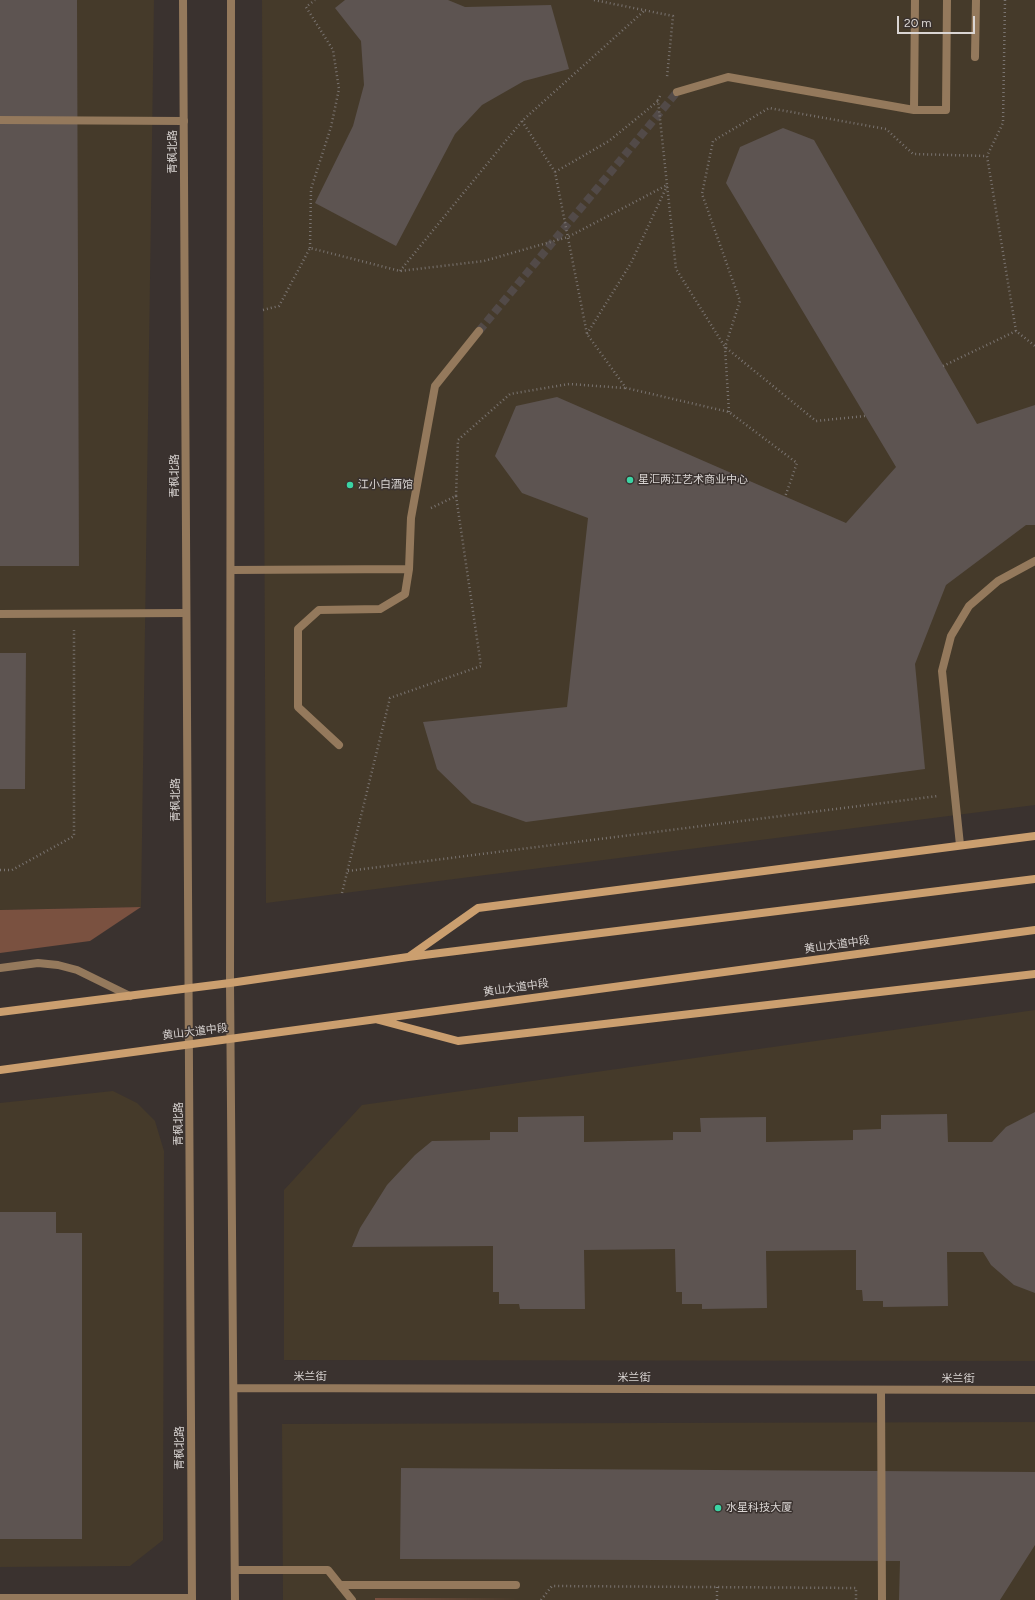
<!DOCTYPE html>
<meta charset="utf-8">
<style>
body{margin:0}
#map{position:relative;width:1035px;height:1600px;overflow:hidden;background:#3a322f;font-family:Figtree,sans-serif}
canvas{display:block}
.scale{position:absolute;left:897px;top:16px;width:78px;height:18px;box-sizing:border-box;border:2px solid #dad5d3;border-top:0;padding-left:5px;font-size:12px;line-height:14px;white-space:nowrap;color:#dad5d3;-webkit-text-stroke:3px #3a322f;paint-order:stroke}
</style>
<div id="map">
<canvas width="1035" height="1600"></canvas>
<div class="scale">20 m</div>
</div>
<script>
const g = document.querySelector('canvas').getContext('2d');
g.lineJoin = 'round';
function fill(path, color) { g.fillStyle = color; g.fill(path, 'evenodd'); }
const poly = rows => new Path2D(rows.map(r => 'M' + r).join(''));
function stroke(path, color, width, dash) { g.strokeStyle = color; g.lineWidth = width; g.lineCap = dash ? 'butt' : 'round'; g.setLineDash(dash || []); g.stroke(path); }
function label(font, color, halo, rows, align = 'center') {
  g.font = font + ' Figtree,"Noto Sans SC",sans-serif'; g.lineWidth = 3; g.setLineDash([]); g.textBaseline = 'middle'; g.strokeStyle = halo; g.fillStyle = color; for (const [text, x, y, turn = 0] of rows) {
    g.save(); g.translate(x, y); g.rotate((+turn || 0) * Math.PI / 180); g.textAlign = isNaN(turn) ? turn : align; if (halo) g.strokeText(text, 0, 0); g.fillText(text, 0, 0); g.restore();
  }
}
fill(poly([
 [0,0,154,0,141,907,0,910],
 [262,0,1035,0,1035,805,266,903],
 [1035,1010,1035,1361,284,1360,284,1190,362,1105],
 [113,1091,137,1103,155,1121,164,1151,163,1540,130,1566,0,1567,0,1103],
 [1035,1422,1035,1600,283,1600,282,1424]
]), '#453a2a');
fill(poly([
 [141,907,90,941,0,953,0,910],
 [375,1598,520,1599,375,1600]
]), '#7a5140');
fill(poly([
 [0,0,77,0,79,566,0,566],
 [345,0,448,0,465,7,551,5,569,69,524,81,482,105,455,134,396,246,315,203,353,126,364,85,361,41,335,8],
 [783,128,814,140,977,424,1035,405,1035,525,1026,525,946,585,915,664,925,769,526,822,472,803,437,769,423,722,567,707,588,518,522,493,495,456,516,406,557,397,846,523,896,467,726,183,740,147],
 [0,653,26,653,25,789,0,789],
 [1035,1112,1035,1293,1014,1285,991,1265,983,1252,947,1252,948,1306,883,1307,883,1301,863,1301,862,1290,856,1290,856,1250,766,1251,767,1308,702,1309,702,1304,682,1304,682,1292,676,1292,675,1249,584,1250,585,1309,520,1309,519,1304,499,1304,499,1292,493,1292,493,1246,352,1247,360,1228,387,1185,415,1155,432,1141,490,1140,490,1132,518,1132,518,1117,584,1116,584,1142,673,1140,673,1132,701,1132,700,1118,766,1117,766,1142,853,1140,853,1130,881,1129,881,1115,947,1114,948,1142,992,1142,1006,1127],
 [0,1212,56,1212,56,1233,82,1233,82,1539,0,1539],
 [401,1468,1035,1472,1035,1545,1000,1600,899,1600,900,1561,400,1559]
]), '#5d5451');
stroke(poly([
 [479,331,677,92]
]), '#524a48', 8, [8, 4]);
stroke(poly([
 [594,0,673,16,667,77],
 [1005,0,1003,123,987,156,1016,331,1035,346],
 [660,96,658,100,676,269,725,347,816,421,865,416],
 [522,121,555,172,587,334,626,388,729,412,797,463,785,497],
 [555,172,609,141,658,101],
 [310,248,311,189,331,127,339,89,333,50,306,7,315,0],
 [400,271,522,121,644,11],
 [263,310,279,306,310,248,400,271,484,261,568,237,667,185],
 [587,334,631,263,667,186],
 [943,366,1016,331],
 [729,412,725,347,740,301,702,194,713,141,769,108,886,129,913,154,987,156],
 [431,508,456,496,458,440,510,394,569,384,625,388],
 [0,870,12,870,74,836,74,630],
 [348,871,938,796],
 [342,893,390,698,481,666,456,496],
 [541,1600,552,1586,856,1588,856,1600],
 [717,1600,717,1587]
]), '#7a7471', 2.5, [1, 3]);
stroke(poly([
 [975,57,976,0],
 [677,92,728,77,914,110,946,110,947,0],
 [914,110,915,0],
 [0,120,184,121],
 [231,570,409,569],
 [0,614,186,613],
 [339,745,298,707,298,629,319,610,380,609,405,594,409,569,411,518,435,386,479,331],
 [960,845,942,671,951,636,969,606,998,581,1035,561],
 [0,968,38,963,58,965,77,970,130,996],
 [881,1390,882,1600],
 [235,1570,328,1570,352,1600],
 [340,1585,516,1585]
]), '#94795c', 8);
stroke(poly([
 [0,1598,192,1598]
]), '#94795c', 8);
stroke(poly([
 [183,0,192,1600],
 [231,0,230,983,235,1600],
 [234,1388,1035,1390]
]), '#94795c', 8);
stroke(poly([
 [410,956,478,908,1035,836],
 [0,1012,230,983,408,957,1035,879],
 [379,1020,458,1041,1035,974],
 [0,1070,1035,930]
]), '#cb9f6f', 8);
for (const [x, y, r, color] of [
 [630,480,4,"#3bd4a4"],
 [350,485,4,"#3bd4a4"],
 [718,1508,4,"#3bd4a4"]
]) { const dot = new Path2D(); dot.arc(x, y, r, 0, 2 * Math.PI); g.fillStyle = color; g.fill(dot); stroke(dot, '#3a322f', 1.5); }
label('11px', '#dad5d3', '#3a322f', [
 ["青枫北路",173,152,-90],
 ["青枫北路",175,476,-90],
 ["青枫北路",176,800,-90],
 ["黄山大道中段",837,945,-8],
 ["黄山大道中段",516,988,-8],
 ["黄山大道中段",195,1032,-7],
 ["青枫北路",179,1124,-90],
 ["米兰街",310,1377],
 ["米兰街",634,1378],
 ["米兰街",958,1379],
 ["青枫北路",180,1448,-90]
]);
label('11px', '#dad5d3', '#3a322f', [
 ["星汇两江艺术商业中心",638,480],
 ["江小白酒馆",358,485],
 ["水星科技大厦",726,1508]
], 'left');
</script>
